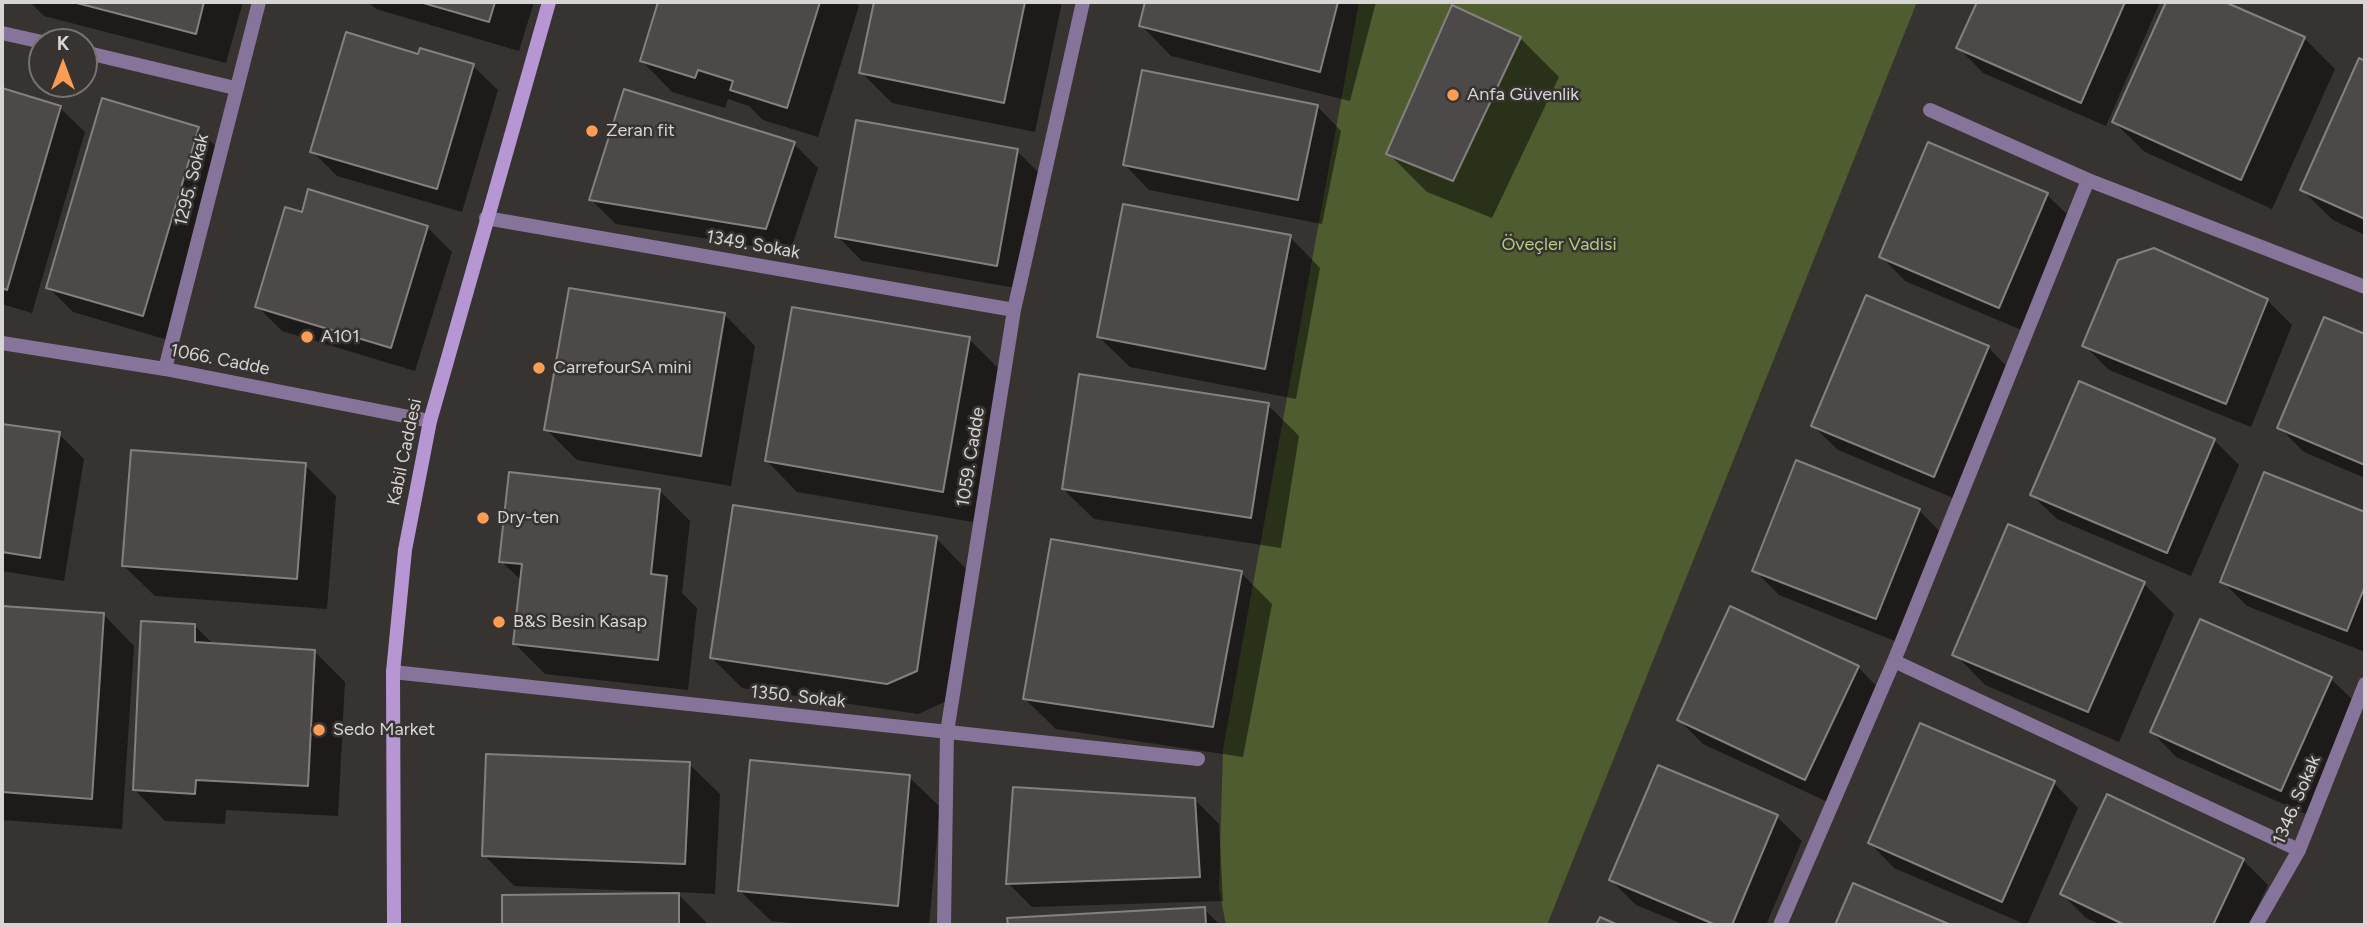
<!DOCTYPE html>
<meta charset="utf-8">
<style>
body{margin:0}
#map{position:relative;width:2367px;height:927px;overflow:hidden;background:#363331;font-family:Figtree,sans-serif}
canvas{display:block}
.frame{position:absolute;inset:0;border:4px solid #d7d5d4;pointer-events:none}
.north{position:absolute;left:28px;top:28px;width:70px;height:70px;box-sizing:border-box;background:#363331;border:2px solid #767472;border-radius:50%;rotate:0deg;font-size:19px;font-weight:700;line-height:28px;text-align:center;color:#d7d5d4}
.north::after{content:'';display:block;margin:auto;width:24px;height:32px;background:#fc9d53;clip-path:polygon(50% 0,100% 100%,50% 72%,0 100%)}
</style>
<div id="map">
<canvas width="2367" height="927"></canvas>
<div class="frame"></div>
<div class="north">K</div>
</div>
<script>
const g = document.querySelector('canvas').getContext('2d');
g.lineJoin = 'round';
function fill(path, color) { g.fillStyle = color; g.fill(path, 'evenodd'); }
const poly = rows => new Path2D(rows.map(r => 'M' + r).join(''));
function stroke(path, color, width, dash) { g.strokeStyle = color; g.lineWidth = width; g.lineCap = dash ? 'butt' : 'round'; g.setLineDash(dash || []); g.stroke(path); }
function label(font, color, halo, rows, align = 'center') {
  g.font = font + ' Figtree,sans-serif'; g.lineWidth = 5; g.setLineDash([]); g.textBaseline = 'middle'; g.strokeStyle = halo; g.fillStyle = color; for (const [text, x, y, turn = 0] of rows) {
    g.save(); g.translate(x, y); g.rotate((+turn || 0) * Math.PI / 180); g.textAlign = isNaN(turn) ? turn : align; if (halo) g.strokeText(text, 0, 0); g.fillText(text, 0, 0); g.restore();
  }
}
fill(poly([
 [1359,2,1917,2,1547,925,1226,925,1219,889,1223,749]
]), '#4f5c2f');
fill(poly([
 [30,2,243,2,226,63,44,16],
 [368,2,534,2,519,51,376,9],
 [660,2,855,2,859,6,818,137,763,120,749,106,728,99,725,108,672,92,642,61],
 [876,2,1062,2,1035,132,892,103,861,72],
 [1147,2,1376,2,1350,101,1171,56,1141,25],
 [1979,2,2160,2,2106,126,1983,73,1959,48],
 [2168,2,2221,2,2304,38,2335,69,2272,209,2145,152,2114,122],
 [1520,38,1559,77,1492,218,1427,192,1388,153],
 [419,56,473,66,498,90,462,212,337,176,312,151],
 [2360,60,2365,63,2365,235,2333,220,2302,190],
 [2,90,60,108,85,132,32,313,2,304],
 [1317,106,1341,131,1322,224,1149,190,1125,165],
 [198,128,222,153,168,340,73,312,48,287],
 [794,144,818,168,790,252,616,224,591,200],
 [1017,151,1042,176,1021,289,862,261,837,236],
 [2047,195,2072,219,2024,331,1905,281,1881,256],
 [303,214,427,227,452,252,415,371,282,331,257,306],
 [1290,237,1320,268,1296,399,1130,367,1099,337],
 [2267,300,2292,325,2251,427,2109,370,2084,345],
 [725,315,755,346,731,486,577,460,546,429],
 [2325,319,2365,336,2365,478,2304,452,2279,427],
 [969,339,1000,370,973,522,797,492,767,461],
 [1988,347,2012,372,1958,500,1838,450,1813,426],
 [1268,405,1299,436,1281,548,1094,519,1063,489],
 [2,425,59,434,84,459,64,581,2,571],
 [2214,440,2239,465,2191,576,2057,519,2032,495],
 [305,465,336,496,327,609,155,596,124,566],
 [2265,474,2365,514,2365,652,2247,606,2222,581],
 [659,490,690,521,682,593,697,608,688,690,545,674,515,644,522,581,501,561],
 [1919,510,1943,535,1900,643,1779,595,1754,570],
 [936,538,966,569,947,701,918,714,742,688,711,657],
 [1241,573,1272,604,1243,757,1056,729,1025,699],
 [2144,584,2174,614,2119,742,1985,685,1955,654],
 [2,608,104,615,134,646,122,829,2,820],
 [2201,621,2331,679,2356,703,2306,814,2176,757,2152,732],
 [194,625,214,645,314,651,345,682,338,816,226,810,225,824,165,821,135,790],
 [1858,667,1882,692,1830,803,1703,744,1679,720],
 [689,764,720,794,715,894,676,892,709,925,504,925,504,897,667,895,667,892,514,886,484,855],
 [909,777,940,807,929,925,814,925,771,921,740,891],
 [2054,783,2078,808,2027,925,1894,868,1870,843],
 [1194,799,1219,824,1223,901,1032,907,1008,883],
 [1777,817,1802,841,1766,925,1685,925,1636,905,1611,880],
 [2243,860,2268,885,2249,925,2101,925,2086,918,2062,894],
 [1854,885,1946,925,1836,925],
 [1204,909,1220,925,1010,925,1009,919]
]), '#0007');
const building = poly([
 [73,2,204,2,196,34,73,2],
 [420,2,495,2,489,22,420,2],
 [658,2,820,2,787,108,730,90,733,81,698,70,695,78,640,61,658,2],
 [874,2,1025,2,1004,103,859,73,874,2],
 [1145,2,1338,2,1320,72,1139,26,1145,2],
 [1977,2,2125,2,2081,103,1956,48,1977,2],
 [2166,2,2225,2,2305,37,2241,180,2112,122,2166,2],
 [1452,5,1521,37,1453,181,1386,154,1452,5],
 [346,32,418,54,420,48,474,64,437,189,310,152,346,32],
 [2359,58,2365,61,2365,219,2300,190,2359,58],
 [1142,70,1318,105,1298,200,1123,165,1142,70],
 [2,88,61,106,7,290,2,288,2,88],
 [624,89,795,142,766,229,589,200,624,89],
 [102,98,199,127,143,316,46,288,102,98],
 [856,120,1018,149,997,266,835,237,856,120],
 [1928,142,2048,193,1999,308,1879,257,1928,142],
 [308,189,428,226,391,348,255,307,285,207,302,212,308,189],
 [1123,204,1291,235,1265,369,1097,337,1123,204],
 [2154,248,2268,299,2226,404,2082,346,2118,260,2154,248],
 [569,288,725,313,701,456,544,430,569,288],
 [1866,295,1989,346,1934,477,1811,426,1866,295],
 [792,307,970,337,943,492,765,461,792,307],
 [2324,317,2365,334,2365,465,2277,428,2324,317],
 [1079,374,1269,403,1251,518,1062,489,1079,374],
 [2079,381,2215,439,2167,553,2030,495,2079,381],
 [2,424,60,432,40,558,2,552,2,424],
 [131,450,306,463,297,579,122,566,131,450],
 [1796,460,1920,509,1876,619,1752,571,1796,460],
 [509,472,660,489,651,574,667,576,658,660,513,644,522,564,499,562,509,472],
 [2264,472,2365,512,2365,586,2347,631,2220,582,2264,472],
 [733,505,937,536,917,671,887,684,710,658,733,505],
 [2008,524,2145,582,2088,712,1952,655,2008,524],
 [1051,539,1242,571,1213,727,1023,699,1051,539],
 [2,606,104,613,92,799,2,792,2,606],
 [1730,606,1859,666,1805,780,1677,720,1730,606],
 [2200,619,2332,677,2281,791,2150,732,2200,619],
 [141,621,195,624,195,642,315,650,308,786,196,780,195,794,133,790,141,621],
 [1920,723,2055,781,2002,902,1868,843,1920,723],
 [486,754,690,762,685,864,482,856,486,754],
 [750,760,910,775,898,906,738,891,750,760],
 [1658,765,1778,815,1732,925,1716,925,1609,880,1658,765],
 [1013,787,1195,798,1200,877,1006,884,1013,787],
 [2107,794,2244,859,2213,925,2125,925,2060,894,2107,794],
 [1853,883,1951,925,1835,925,1853,883],
 [679,893,679,925,502,925,502,895,679,893],
 [1205,907,1206,925,1008,925,1007,918,1205,907],
 [1600,917,1618,925,1596,925,1600,917]
]);
fill(building, '#4d4948');
stroke(building, '#858080', 2);
stroke(poly([
 [1930,110,2088,180]
]), '#87749a', 14);
stroke(poly([
 [2,33,42,42],
 [84,52,235,88],
 [486,218,1014,310],
 [165,369,259,2],
 [1894,661,2299,850],
 [393,672,1198,759],
 [944,925,947,732,1014,310,1083,2],
 [1780,925,1894,661,2088,180,2365,287],
 [2256,925,2299,850,2365,684]
]), '#87749a', 14);
stroke(poly([
 [2,343,165,369,430,421]
]), '#87749a', 14);
stroke(poly([
 [394,925,393,672,405,550,430,421,549,2]
]), '#b697d4', 14);
for (const [x, y, r, color] of [
 [1453,95,7,"#fc9d53"],
 [592,131,7,"#fc9d53"],
 [307,337,7,"#fc9d53"],
 [539,368,7,"#fc9d53"],
 [483,518,7,"#fc9d53"],
 [499,622,7,"#fc9d53"],
 [319,730,7,"#fc9d53"]
]) { const dot = new Path2D(); dot.arc(x, y, r, 0, 2 * Math.PI); g.fillStyle = color; g.fill(dot); stroke(dot, '#363331', 2.5); }
label('18px', '#d7d5d4', '#363331', [
 ["Anfa Güvenlik",1467,95],
 ["Zeran fit",606,131],
 ["A101",321,337],
 ["CarrefourSA mini",553,368],
 ["Dry-ten",497,518],
 ["B&S Besin Kasap",513,622],
 ["Sedo Market",333,730]
], 'left');
label('18px', '#d7d5d4', '#363331', [
 ["1295. Sokak",192,180,-76],
 ["1349. Sokak",753,245,10],
 ["1066. Cadde",220,360,11],
 ["Kabil Caddesi",405,452,-78],
 ["1059. Cadde",971,457,-81],
 ["1350. Sokak",798,697,6],
 ["1346. Sokak",2297,800,-67]
]);
label('18px', '#b3cb7c', '#363331', [
 ["Öveçler Vadisi",1559,245]
]);
</script>
